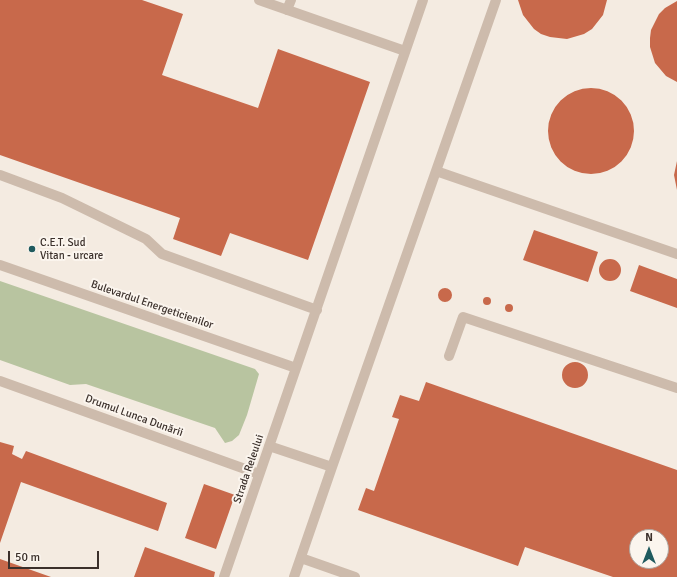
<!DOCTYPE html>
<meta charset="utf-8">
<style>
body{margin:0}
#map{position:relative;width:677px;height:577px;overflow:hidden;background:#f4ebe1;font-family:Signika,sans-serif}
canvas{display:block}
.north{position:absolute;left:629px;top:529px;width:40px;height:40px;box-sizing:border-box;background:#fbf5ee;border:1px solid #aea6a0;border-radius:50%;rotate:0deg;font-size:11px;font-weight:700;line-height:16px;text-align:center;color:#3b302b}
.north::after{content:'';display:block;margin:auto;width:14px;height:18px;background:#1f5a5e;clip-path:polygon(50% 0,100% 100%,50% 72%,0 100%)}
.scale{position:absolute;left:8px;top:551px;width:91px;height:18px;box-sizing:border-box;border:2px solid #3b302b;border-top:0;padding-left:5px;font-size:12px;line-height:14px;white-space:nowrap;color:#3b302b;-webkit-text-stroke:3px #fbf5ee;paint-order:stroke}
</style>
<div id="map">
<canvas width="677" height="577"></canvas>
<div class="north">N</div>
<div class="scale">50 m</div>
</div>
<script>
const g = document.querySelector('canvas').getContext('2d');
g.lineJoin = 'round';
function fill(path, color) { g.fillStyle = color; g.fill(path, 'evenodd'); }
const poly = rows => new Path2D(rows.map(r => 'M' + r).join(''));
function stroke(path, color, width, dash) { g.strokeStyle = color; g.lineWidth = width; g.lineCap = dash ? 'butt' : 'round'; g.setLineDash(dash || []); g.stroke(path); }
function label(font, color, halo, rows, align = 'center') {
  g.font = font + ' Signika,sans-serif'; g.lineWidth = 4; g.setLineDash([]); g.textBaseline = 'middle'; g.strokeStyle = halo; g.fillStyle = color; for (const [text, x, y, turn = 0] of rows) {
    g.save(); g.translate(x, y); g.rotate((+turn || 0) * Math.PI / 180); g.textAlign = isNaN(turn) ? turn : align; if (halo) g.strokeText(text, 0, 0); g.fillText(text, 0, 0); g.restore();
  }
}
fill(poly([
 [0,281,255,369,259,374,247,415,239,435,232,441,225,443,215,428,86,384,70,385,0,360]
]), '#b8c4a0');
fill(poly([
 [0,0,142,0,183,14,162,75,258,108,278,49,370,82,308,260,230,233,221,256,173,239,180,218,0,155],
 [518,0,607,0,603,15,592,29,584,34,567,39,550,37,541,34,534,29,523,15],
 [677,1,677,82,666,76,655,63,650,47,650,38,651,30,659,14,665,8],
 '548 131a43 43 0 1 1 86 0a43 43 0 1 1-86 0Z',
 [677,161,677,190,674,175],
 [534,230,598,252,588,282,523,260],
 '599 270a11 11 0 1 1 22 0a11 11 0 1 1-22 0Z',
 [639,265,677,279,677,308,630,291],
 '438 295a7 7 0 1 1 14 0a7 7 0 1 1-14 0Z',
 '483 301a4 4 0 1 1 8 0a4 4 0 1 1-8 0Z',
 '505 308a4 4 0 1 1 8 0a4 4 0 1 1-8 0Z',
 '562 375a13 13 0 1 1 26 0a13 13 0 1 1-26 0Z',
 [426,382,677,470,677,577,613,577,525,547,518,566,358,510,366,488,374,491,399,419,392,417,400,395,419,401],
 [637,537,661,537,661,561,637,561],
 [0,442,14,446,12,454,22,459,26,451,167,503,158,531,21,482,0,543],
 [204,484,235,495,216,549,185,538],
 [145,547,215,572,214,577,134,577],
 [0,559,51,577,0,577]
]), '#c8694b');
stroke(poly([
 [259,0,405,51],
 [287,10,291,0],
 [436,171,496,0],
 [0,175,62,198,146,239,162,254,317,310],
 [0,265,296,368],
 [449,356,463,317,677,388],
 [0,381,259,474],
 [269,446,332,467,436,171,677,254],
 [301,558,355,577],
 [224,577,423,0],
 [294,577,332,467]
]), '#cdbbac', 10);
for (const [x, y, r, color] of [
 [32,249,4,"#1f5a5e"]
]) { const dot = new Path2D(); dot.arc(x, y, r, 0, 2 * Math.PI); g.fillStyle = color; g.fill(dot); stroke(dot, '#fbf5ee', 1.5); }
label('11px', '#3b302b', '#fbf5ee', [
 ["C.E.T. Sud",40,243],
 ["Vitan - urcare",40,256]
], 'left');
label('11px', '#3b302b', '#fbf5ee', [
 ["Bulevardul Energeticienilor",152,305,19],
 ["Drumul Lunca Dunării",134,416,20],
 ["Strada Releului",249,469,-71]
]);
</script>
